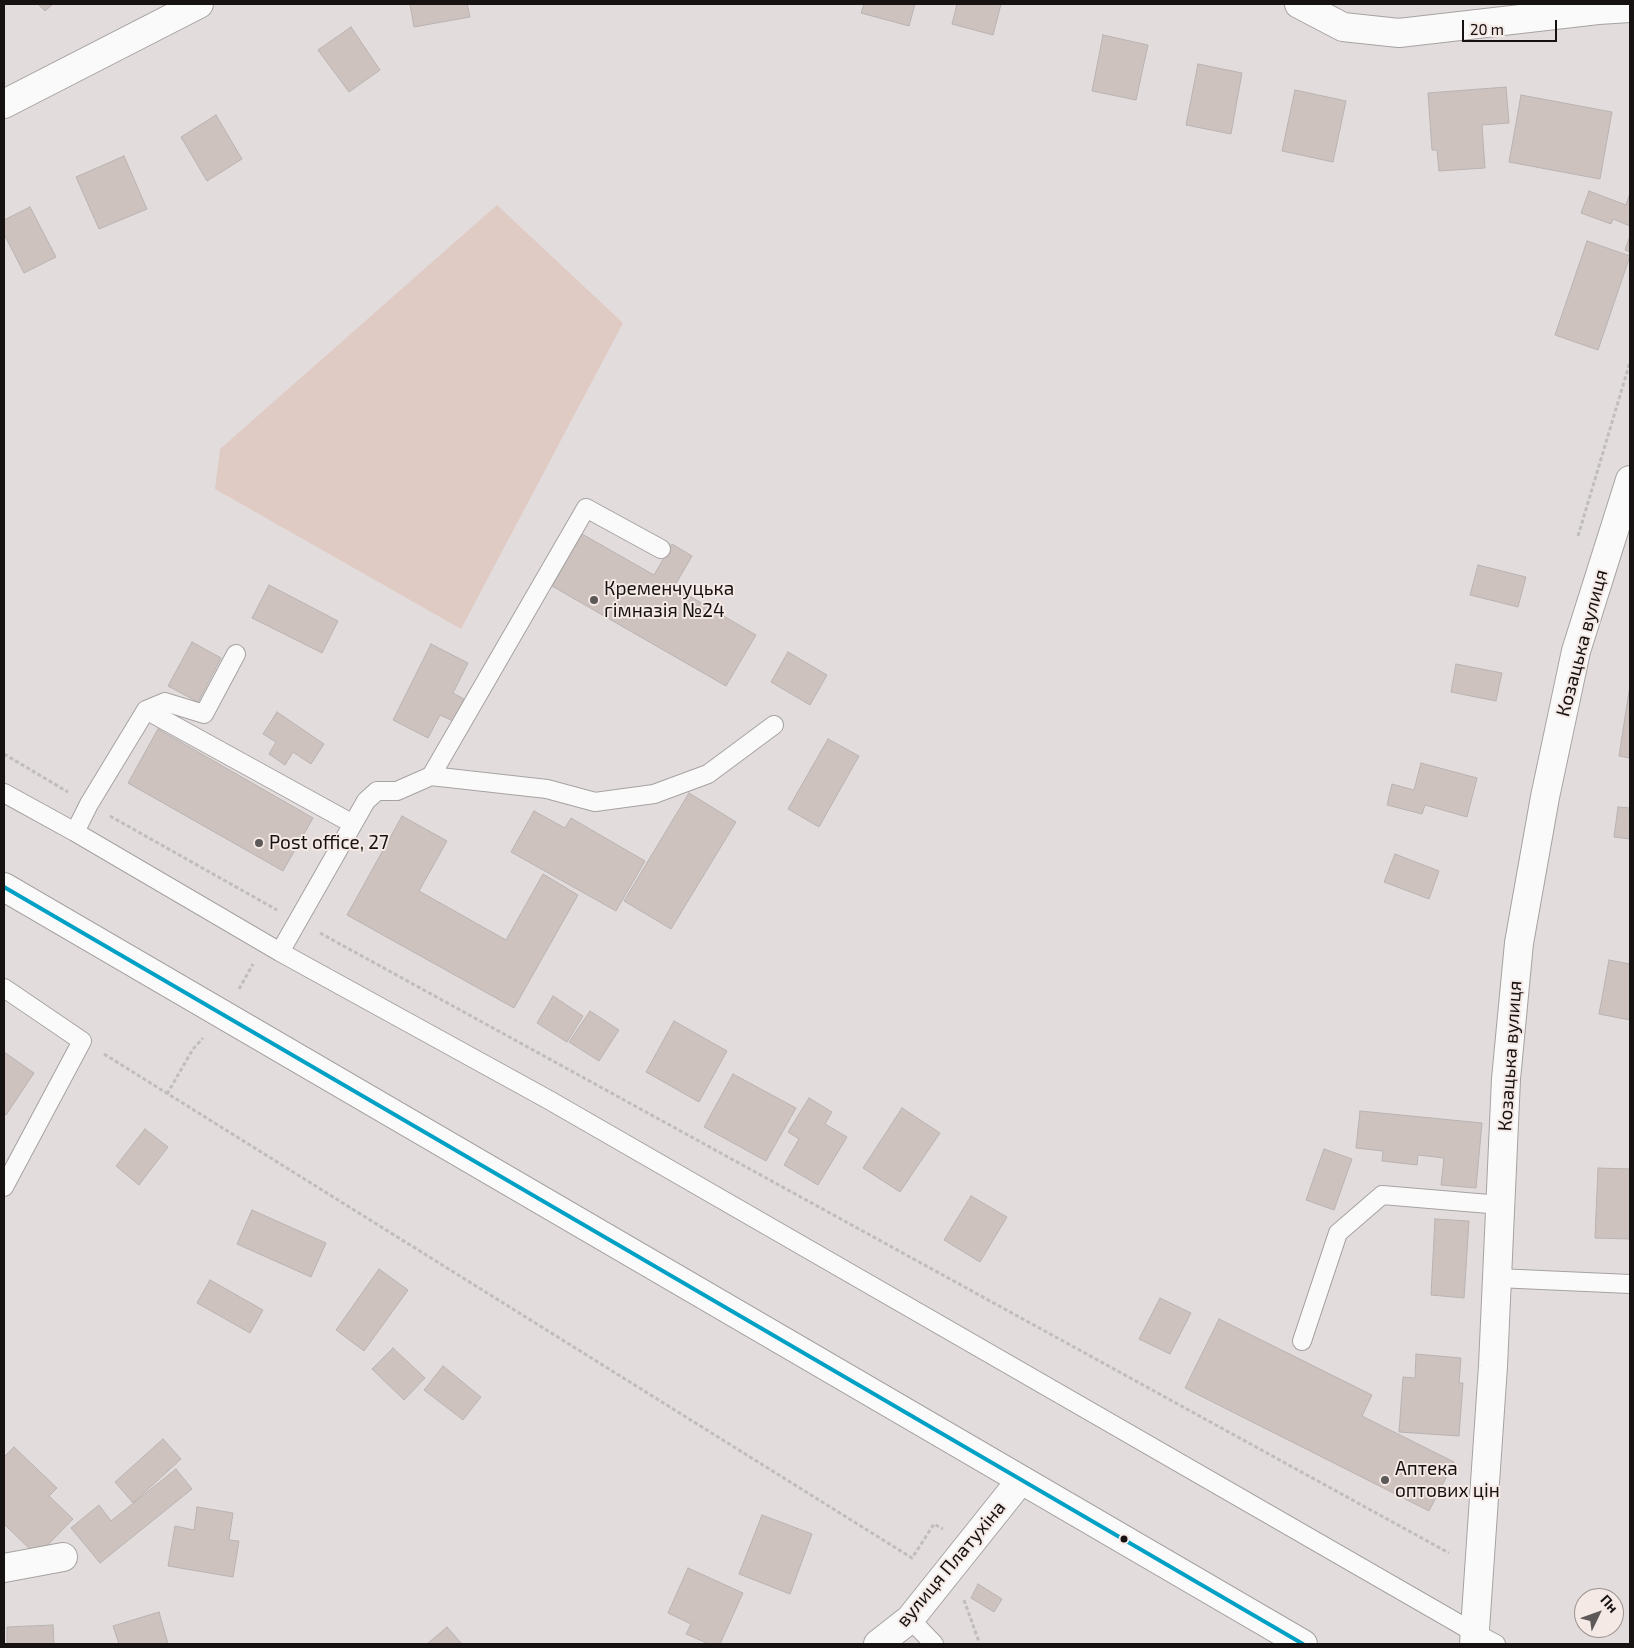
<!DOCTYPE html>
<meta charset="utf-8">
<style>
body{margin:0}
#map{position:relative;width:1634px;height:1648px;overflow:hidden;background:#e2dddc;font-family:"Exo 2",sans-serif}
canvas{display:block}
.frame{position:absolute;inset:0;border:5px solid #161211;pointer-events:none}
.north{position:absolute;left:1574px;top:1588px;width:50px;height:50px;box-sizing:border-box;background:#f4e9e5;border:1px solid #9b9390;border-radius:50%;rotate:48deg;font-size:14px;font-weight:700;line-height:20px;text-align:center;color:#161211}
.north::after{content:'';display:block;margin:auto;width:18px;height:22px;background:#5d5958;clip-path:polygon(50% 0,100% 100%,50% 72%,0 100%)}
.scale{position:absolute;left:1462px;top:20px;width:95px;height:22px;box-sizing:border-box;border:2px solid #161211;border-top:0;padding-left:6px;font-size:15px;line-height:18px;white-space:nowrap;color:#161211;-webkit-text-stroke:4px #f4e9e5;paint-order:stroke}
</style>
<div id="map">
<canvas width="1634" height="1648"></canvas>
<div class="frame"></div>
<div class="north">Пн</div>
<div class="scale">20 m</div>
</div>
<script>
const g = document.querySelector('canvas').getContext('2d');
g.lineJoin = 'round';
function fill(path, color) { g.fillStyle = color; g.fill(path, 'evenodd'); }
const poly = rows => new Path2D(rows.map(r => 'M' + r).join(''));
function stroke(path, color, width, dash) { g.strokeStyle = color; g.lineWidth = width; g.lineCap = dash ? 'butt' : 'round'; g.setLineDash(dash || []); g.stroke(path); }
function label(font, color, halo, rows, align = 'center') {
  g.font = font + ' "Exo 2",sans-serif'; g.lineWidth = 4; g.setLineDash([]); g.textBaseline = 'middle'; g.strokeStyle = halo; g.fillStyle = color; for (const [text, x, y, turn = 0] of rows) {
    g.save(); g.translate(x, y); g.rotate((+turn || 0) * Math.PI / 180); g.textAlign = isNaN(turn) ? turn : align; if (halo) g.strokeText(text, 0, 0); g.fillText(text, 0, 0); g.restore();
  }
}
fill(poly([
 [497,205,623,323,461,629,215,489,220,449]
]), '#e0cac4');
const building = poly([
 [38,4,53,4,45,11,38,4],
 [410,4,467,4,470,17,414,27,410,4],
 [864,4,915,4,909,26,861,13,864,4],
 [957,4,1001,4,993,35,952,24,957,4],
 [351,27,380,70,349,92,318,50,351,27],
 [1103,35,1148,45,1136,100,1092,91,1103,35],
 [1198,64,1242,73,1231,134,1186,125,1198,64],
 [1506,87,1509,123,1482,125,1485,168,1439,171,1437,150,1432,150,1428,93,1506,87],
 [1295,90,1346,101,1333,162,1282,151,1295,90],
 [1521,95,1612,112,1600,179,1509,162,1521,95],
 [216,115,242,159,207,181,181,137,216,115],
 [124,156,147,209,99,229,76,177,124,156],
 [1589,191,1626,205,1630,193,1630,226,1613,219,1611,224,1581,213,1589,191],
 [30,207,56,257,24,273,4,234,4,220,30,207],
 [1630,236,1630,252,1625,250,1630,236],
 [1587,241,1630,256,1598,350,1555,335,1587,241],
 [582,534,654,575,672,544,692,556,674,587,756,635,726,686,552,586,582,534],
 [1478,565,1526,577,1518,607,1470,595,1478,565],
 [269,585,338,621,322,653,252,618,269,585],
 [192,642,221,658,198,702,168,686,192,642],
 [431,644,468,663,453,693,464,699,453,721,440,715,428,738,393,720,431,644],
 [788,652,827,675,810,705,771,682,788,652],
 [1456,664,1502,673,1496,701,1451,692,1456,664],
 [1630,685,1630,758,1619,756,1630,685],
 [277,712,324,744,311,764,293,752,285,765,269,754,276,742,263,734,277,712],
 [158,729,313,818,283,871,128,783,158,729],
 [828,739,859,756,819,827,788,809,828,739],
 [1421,763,1477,778,1467,817,1425,805,1422,814,1387,805,1392,784,1414,790,1421,763],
 [689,793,736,822,671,929,624,901,689,793],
 [1618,807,1630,808,1630,839,1614,837,1618,807],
 [534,811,565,828,571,818,645,861,616,911,511,852,534,811],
 [402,816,447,841,419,891,506,940,543,874,578,895,514,1008,347,915,402,816],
 [1395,854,1439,871,1429,899,1384,882,1395,854],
 [1609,960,1630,964,1630,1020,1599,1014,1609,960],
 [553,996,583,1016,567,1042,537,1023,553,996],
 [590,1011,619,1030,599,1061,569,1042,590,1011],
 [674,1021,727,1051,699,1102,646,1072,674,1021],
 [4,1052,34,1073,6,1115,4,1114,4,1052],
 [733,1074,796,1108,766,1161,704,1127,733,1074],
 [809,1098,832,1112,825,1124,847,1137,818,1185,784,1165,799,1139,788,1132,809,1098],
 [902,1108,940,1133,900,1192,863,1168,902,1108],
 [1360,1111,1482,1123,1476,1188,1441,1185,1444,1158,1418,1155,1417,1165,1382,1161,1383,1151,1356,1148,1360,1111],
 [145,1129,168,1147,139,1185,116,1166,145,1129],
 [1324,1149,1352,1159,1334,1210,1306,1200,1324,1149],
 [1598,1168,1630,1169,1630,1239,1595,1238,1598,1168],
 [971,1196,1007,1217,980,1262,944,1240,971,1196],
 [252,1210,326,1243,311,1277,237,1244,252,1210],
 [1435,1219,1469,1221,1464,1298,1431,1295,1435,1219],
 [379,1269,408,1290,364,1351,336,1330,379,1269],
 [210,1280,263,1310,250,1333,197,1303,210,1280],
 [1160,1298,1191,1313,1170,1354,1139,1339,1160,1298],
 [1219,1319,1372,1395,1362,1416,1454,1462,1429,1511,1185,1388,1219,1319],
 [393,1348,425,1378,404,1400,372,1369,393,1348],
 [1416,1354,1461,1358,1459,1383,1463,1383,1459,1436,1399,1432,1403,1377,1415,1378,1416,1354],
 [443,1366,481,1397,463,1420,424,1390,443,1366],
 [163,1439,181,1459,133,1503,115,1482,163,1439],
 [14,1447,57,1488,49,1496,73,1519,37,1556,4,1524,4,1457,14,1447],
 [176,1469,192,1489,100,1563,71,1528,99,1505,111,1521,176,1469],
 [197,1507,233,1513,229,1540,239,1541,233,1577,168,1566,175,1526,194,1530,197,1507],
 [762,1515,812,1534,790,1594,739,1574,762,1515],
 [688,1568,743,1593,720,1644,709,1644,686,1634,691,1624,668,1613,688,1568],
 [978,1584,1002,1599,994,1612,971,1598,978,1584],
 [159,1612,168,1644,119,1644,113,1626,159,1612],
 [53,1625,54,1644,7,1644,7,1627,53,1625],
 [447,1627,462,1644,427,1644,447,1627]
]);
fill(building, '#cec2bf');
stroke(building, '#b8b3b2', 1);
const lane = poly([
 [146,710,353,824],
 [431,776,547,789,595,802,654,794,708,774,774,725],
 [4,793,75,832,280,952,549,1100,1475,1633,1496,1644],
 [75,832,89,804,146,710,165,702,204,714,236,654],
 [280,952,366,801,377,791,397,791,431,776,586,508,661,549],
 [4,988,82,1041,4,1187],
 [1497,1278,1630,1284],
 [1302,1341,1338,1233,1382,1195,1501,1205],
 [910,1619,934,1644]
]);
const street = poly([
 [1299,4,1343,27,1399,33,1598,10,1630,8],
 [4,104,199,4],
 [4,1568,63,1557],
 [878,1644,910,1619,1021,1480],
 [1474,1644,1493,1366,1506,1079,1519,943,1545,797,1576,651,1630,480]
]);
const highway = poly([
 [4,887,1303,1644]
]);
stroke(lane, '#a6a2a1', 20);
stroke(street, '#a6a2a1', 30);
stroke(highway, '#a6a2a1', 30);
stroke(poly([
 [1578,536,1630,362],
 [4,754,68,792],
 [110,816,277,910],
 [320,933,1449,1553],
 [239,989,253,964],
 [104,1054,912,1558,934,1524,943,1529],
 [167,1094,193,1049,203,1038],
 [964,1600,979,1642]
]), '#c0bebd', 3, [4, 2.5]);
stroke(lane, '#fbfafa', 18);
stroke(street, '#fbfafa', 28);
stroke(highway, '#fbfafa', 28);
stroke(poly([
 [4,887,1303,1644]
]), '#01a1c5', 4);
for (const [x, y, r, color] of [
 [594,600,5,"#5d5958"],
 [259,843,5,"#5d5958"],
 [1385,1480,5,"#5d5958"],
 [1124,1539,4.5,"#161211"]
]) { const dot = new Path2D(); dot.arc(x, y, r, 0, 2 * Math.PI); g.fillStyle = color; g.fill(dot); stroke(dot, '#f4e9e5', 2); }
label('19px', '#161211', '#f4e9e5', [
 ["Кременчуцька",604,589],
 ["гімназія №24",604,611],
 ["Post office, 27",269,843],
 ["Аптека",1395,1469],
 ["оптових цін",1395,1491]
], 'left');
label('19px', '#161211', '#f4e9e5', [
 ["Козацька вулиця",1582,643,-75],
 ["Козацька вулиця",1510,1056,-86],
 ["вулиця Платухіна",951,1564,-50]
]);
</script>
